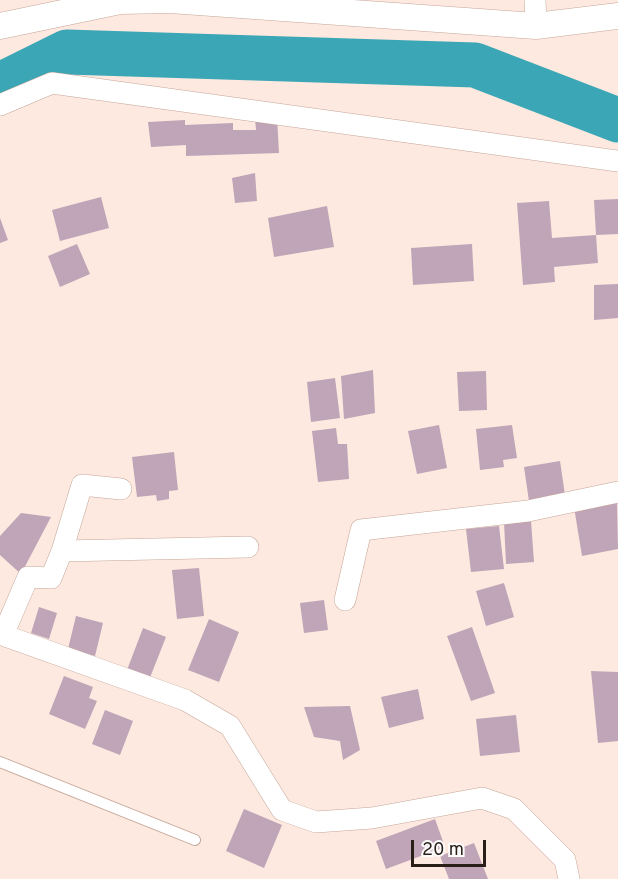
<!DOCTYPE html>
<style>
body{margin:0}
#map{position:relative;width:618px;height:879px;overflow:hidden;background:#fde9e0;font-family:Overpass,sans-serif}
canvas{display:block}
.scale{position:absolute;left:411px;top:840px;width:75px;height:27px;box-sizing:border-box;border:3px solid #291e18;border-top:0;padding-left:8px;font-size:18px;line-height:21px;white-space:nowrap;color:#291e18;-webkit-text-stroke:4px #fbfbfb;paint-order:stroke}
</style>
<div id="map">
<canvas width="618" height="879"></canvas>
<div class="scale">20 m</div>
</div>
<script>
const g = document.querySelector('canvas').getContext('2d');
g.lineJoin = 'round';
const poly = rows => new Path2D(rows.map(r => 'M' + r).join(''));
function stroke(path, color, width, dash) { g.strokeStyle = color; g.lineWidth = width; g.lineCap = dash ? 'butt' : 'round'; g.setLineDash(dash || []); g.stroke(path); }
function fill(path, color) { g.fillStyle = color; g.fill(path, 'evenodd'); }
stroke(poly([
 [0,85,67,52,475,65,618,120]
]), '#3ba6b5', 45);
fill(poly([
 [255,118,277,118,279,153,186,156,186,145,151,147,148,122,185,120,185,125,233,123,233,130,256,130],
 [255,173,257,201,235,203,232,178],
 [101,197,109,228,60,241,52,210],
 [618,199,618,234,596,235,594,200],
 [549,201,552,238,596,235,598,263,554,267,555,282,523,285,517,203],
 [327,206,334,247,274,257,268,218],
 [0,218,8,240,0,243],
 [77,244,90,274,60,287,48,256],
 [472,244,474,281,413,285,411,248],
 [618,284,618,318,594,320,594,285],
 [373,370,375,413,344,419,341,376],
 [486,371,487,410,459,411,457,372],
 [335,378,340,418,311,422,307,382],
 [439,425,447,468,417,474,408,431],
 [512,425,517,458,503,460,504,467,480,470,476,429],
 [336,428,338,444,347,444,349,479,318,482,312,431],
 [174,452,178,490,169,491,169,499,157,501,156,495,137,497,132,457],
 [560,461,565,495,529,501,524,467],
 [617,501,618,549,582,556,574,507],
 [21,513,51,517,21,574,0,555,0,536],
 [531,521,534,562,506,564,504,522],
 [499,526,504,569,471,572,466,529],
 [199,568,204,616,177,619,172,570],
 [504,583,514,617,486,626,476,591],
 [324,600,328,630,304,633,300,603],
 [39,607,57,613,49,639,31,633],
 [76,616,103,623,95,656,68,649],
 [209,619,239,632,219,682,188,670],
 [472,627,495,693,471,701,447,636],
 [143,628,166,637,149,680,127,670],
 [591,671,618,672,618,741,598,743],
 [64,676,93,687,89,698,97,701,85,729,49,714],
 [418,689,424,719,389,728,381,697],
 [350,706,360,750,343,760,340,741,314,737,304,707],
 [105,710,133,721,120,755,92,744],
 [516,715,520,752,480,756,476,719],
 [244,809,282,825,264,868,226,851],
 [435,819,445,847,386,869,376,841],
 [474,843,488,879,449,879,440,856]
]), '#c0a4b7');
const service = poly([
 [0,762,195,840]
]);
const minor = poly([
 [535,0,536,26],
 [0,105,52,83,618,161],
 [62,551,248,547],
 [345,600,361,530,528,511,618,492],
 [0,634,185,700,230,726,282,810,316,822,372,818,482,798,514,809,565,860,569,879],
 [3,635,28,577,51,578,62,551,82,485,121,489]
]);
const tertiary = poly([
 [0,26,120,1,170,0,536,26,618,16]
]);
stroke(service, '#c5a697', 12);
stroke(minor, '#c5a697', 22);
stroke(tertiary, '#c5a697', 27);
stroke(service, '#fff', 10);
stroke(minor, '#fff', 21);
stroke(tertiary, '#fff', 26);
</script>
